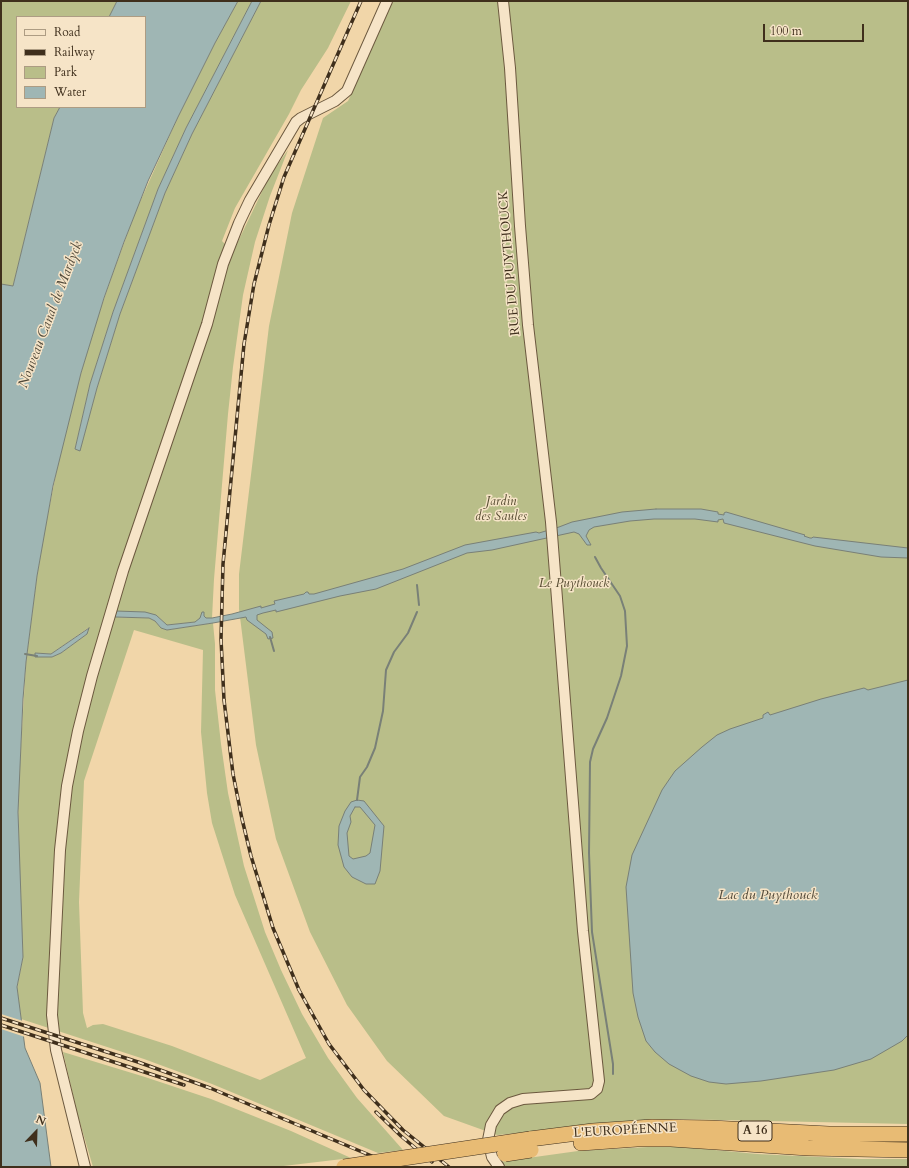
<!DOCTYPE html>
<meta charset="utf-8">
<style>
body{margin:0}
#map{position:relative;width:909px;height:1168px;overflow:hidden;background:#f1d6a9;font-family:Cardo,serif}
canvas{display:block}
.frame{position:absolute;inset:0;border:2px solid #3f2f1c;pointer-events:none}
.legend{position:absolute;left:16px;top:16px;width:130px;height:92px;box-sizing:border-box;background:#f6e4c7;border:1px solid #ad9c83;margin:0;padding:5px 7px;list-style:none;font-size:12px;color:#3f2f1c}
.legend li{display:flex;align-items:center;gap:8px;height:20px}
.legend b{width:20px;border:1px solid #ad9c83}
.north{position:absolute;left:16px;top:1112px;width:40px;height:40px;-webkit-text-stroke:3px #f6e4c7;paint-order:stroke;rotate:23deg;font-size:11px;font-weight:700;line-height:16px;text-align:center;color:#3f2f1c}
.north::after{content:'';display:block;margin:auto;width:14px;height:18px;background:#3f2f1c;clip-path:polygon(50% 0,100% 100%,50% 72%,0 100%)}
.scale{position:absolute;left:763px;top:24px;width:101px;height:18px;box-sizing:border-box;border:2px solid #3f2f1c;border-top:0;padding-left:5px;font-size:12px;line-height:14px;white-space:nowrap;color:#3f2f1c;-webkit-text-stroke:3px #f6e4c7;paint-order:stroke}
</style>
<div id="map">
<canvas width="909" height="1168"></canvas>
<div class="frame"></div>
<ul class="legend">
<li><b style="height:5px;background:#f6e4c7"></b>Road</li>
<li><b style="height:5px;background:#3f2f1c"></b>Railway</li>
<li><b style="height:11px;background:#b9be89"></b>Park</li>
<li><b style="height:11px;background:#9fb6b4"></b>Water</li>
</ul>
<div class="north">N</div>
<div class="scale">100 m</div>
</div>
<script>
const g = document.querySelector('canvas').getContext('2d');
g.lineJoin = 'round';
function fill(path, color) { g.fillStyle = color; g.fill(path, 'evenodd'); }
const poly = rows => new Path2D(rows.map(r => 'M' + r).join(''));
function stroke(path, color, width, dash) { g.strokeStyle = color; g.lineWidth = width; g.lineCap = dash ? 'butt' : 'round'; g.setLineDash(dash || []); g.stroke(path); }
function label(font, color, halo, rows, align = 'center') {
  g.font = font + ' Cardo,serif'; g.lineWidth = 3; g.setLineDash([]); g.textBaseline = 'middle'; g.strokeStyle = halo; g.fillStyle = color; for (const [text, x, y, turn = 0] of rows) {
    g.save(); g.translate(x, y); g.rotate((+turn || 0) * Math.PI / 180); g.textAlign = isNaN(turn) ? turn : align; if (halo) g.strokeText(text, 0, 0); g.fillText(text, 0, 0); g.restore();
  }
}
fill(poly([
 [1,1,117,1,109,17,17,17,17,107,60,107,54,118,13,286,1,284],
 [238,1,252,1,186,128,158,189,113,312,90,384,75,449,80,450,97,388,120,314,165,193,192,134,261,1,351,1,328,48,301,90,289,114,235,208,222,241,233,252,270,175,288,150,270,196,255,242,243,295,233,367,228,414,214,579,212,618,206,618,204,616,196,622,167,625,156,615,115,617,149,618,155,621,161,628,167,630,213,623,215,644,215,690,221,744,228,793,244,866,265,932,281,970,302,1014,328,1058,357,1098,403,1150,378,1153,212,1084,144,1059,21,1019,17,988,23,957,19,866,18,796,26,662,37,576,44,534,61,449,81,373,96,322,112,276,135,213,178,117,215,43],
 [88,628,87,634,61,653,52,657,36,653,51,654],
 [134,630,203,650,201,732,207,793,212,823,235,895,306,1058,260,1080,172,1046,103,1024,93,1025,87,1028,83,1013,79,902,84,781],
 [393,1,908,1,908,1124,674,1119,497,1135,444,1116,387,1061,347,1005,310,932,276,839,256,745,239,609,239,574,269,326,292,213,323,118,348,101],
 [63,1052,145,1077,211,1099,291,1131,351,1158,275,1167,93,1167,78,1116],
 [648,1147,683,1147,757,1154,861,1159,908,1159,908,1167,504,1167,499,1162,578,1151]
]), '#b9be89');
const water = poly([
 [117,1,238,1,215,43,178,117,148,181,124,242,104,298,81,373,53,486,37,576,26,662,23,699,18,812,23,957,17,987,25,1048,40,1083,51,1167,1,1167,1,284,13,286,54,118,60,107,145,107,145,17,109,17,117,1],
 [252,1,261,1,192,134,165,193,120,314,97,388,80,451,75,449,90,384,113,312,158,189,186,128,252,1],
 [656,509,701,509,718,512,718,514,724,515,724,513,726,512,805,535,804,536,810,538,812,538,813,537,908,548,908,558,881,557,815,546,724,523,723,519,718,520,718,522,695,519,654,519,630,521,594,527,589,530,586,536,591,545,587,545,579,534,574,532,492,550,467,553,376,589,340,596,276,612,276,610,263,613,257,615,257,620,272,632,273,638,268,639,266,634,247,620,246,617,213,623,167,630,161,628,155,621,149,618,115,617,116,611,145,612,156,615,167,625,195,622,200,618,202,612,204,612,204,616,206,618,212,618,232,614,261,606,261,608,275,604,274,601,304,594,306,592,308,592,309,594,314,594,403,569,465,545,525,534,536,532,539,533,559,527,572,522,622,512,656,509],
 [89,628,87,634,61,653,52,657,35,657,35,653,51,654,89,628],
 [908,680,908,1035,902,1041,871,1059,834,1070,761,1081,726,1084,709,1082,691,1076,669,1064,655,1052,646,1041,638,1017,633,993,626,887,632,855,662,790,675,771,702,747,717,735,730,729,763,718,763,715,768,712,770,715,821,699,864,688,868,690,908,680],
 [357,800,364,801,384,826,380,871,375,884,366,884,352,877,344,867,338,845,339,826,345,811,351,802,357,800],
 [355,807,360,807,375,825,370,853,366,856,353,859,349,856,347,833,351,822,350,816,355,807]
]);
fill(water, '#9fb6b4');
stroke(water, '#798077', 1);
fill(poly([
 [1,1014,23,1021,25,1037,1,1029]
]), '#f1d6a9');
stroke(poly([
 [595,557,601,568,620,596,625,611,627,646,621,676,607,718,593,749,590,762,589,853,592,932,613,1064,613,1074],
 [417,585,419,605],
 [270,637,274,651],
 [25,654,37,656],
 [357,800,360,777,367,767,375,748,383,711,386,670,394,652,408,633,417,612]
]), '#798077', 2);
const minor = poly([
 [85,1167,56,1050,52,1015,60,850,67,786,78,731,92,676,123,571,207,324,223,264,239,223,250,200,296,122,301,118,335,101,347,91,387,1],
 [499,1167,492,1157,488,1140,491,1125,500,1110,510,1103,523,1099,591,1094,597,1089,599,1081,583,931,551,522,528,325,520,226,510,68,503,1]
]);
const highway = poly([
 [530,1139,593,1131,652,1127,711,1128,829,1134,908,1134],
 [581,1143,637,1139,671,1139,808,1148,908,1150]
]);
stroke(minor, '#6c593f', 12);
stroke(highway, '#3f2f1c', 16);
stroke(minor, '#f6e4c7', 10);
stroke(highway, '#e8bb74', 15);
const rail = poly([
 [361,1,284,177,269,225,254,284,244,344,223,564,221,639,224,700,233,774,242,819,251,856,273,928,299,990,329,1044,364,1090,403,1130,449,1167],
 [1,1018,138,1062,210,1088,398,1167],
 [1,1025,184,1085],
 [376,1112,401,1136,432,1162]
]);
stroke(rail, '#3f2f1c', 3.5);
stroke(rail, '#f6e4c7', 2, [6]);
const highwayBridge = poly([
 [505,1154,531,1150],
 [344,1167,530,1139]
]);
stroke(highwayBridge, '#3f2f1c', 16, []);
stroke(highwayBridge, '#e8bb74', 15);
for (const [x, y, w] of [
 [755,1131,34]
]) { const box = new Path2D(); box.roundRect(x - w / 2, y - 10, w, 20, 3); g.fillStyle = '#f6e4c7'; g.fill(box); stroke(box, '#3f2f1c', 1); }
label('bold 12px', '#3f2f1c', null, [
 ["A 16",755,1131]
]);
label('13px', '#3f2f1c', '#f6e4c7', [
 ["RUE DU PUYTHOUCK",510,263,-95],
 ["L'EUROPÉENNE",625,1131,-3]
]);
label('italic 13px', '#574c32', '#f6e4c7', [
 ["Jardin",501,502],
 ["des Saules",501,517],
 ["Le Puythouck",574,584]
]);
label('italic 14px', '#524a3a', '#f6e4c7', [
 ["Nouveau Canal de Mardyck",51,315,-69],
 ["Lac du Puythouck",768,896]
]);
</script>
